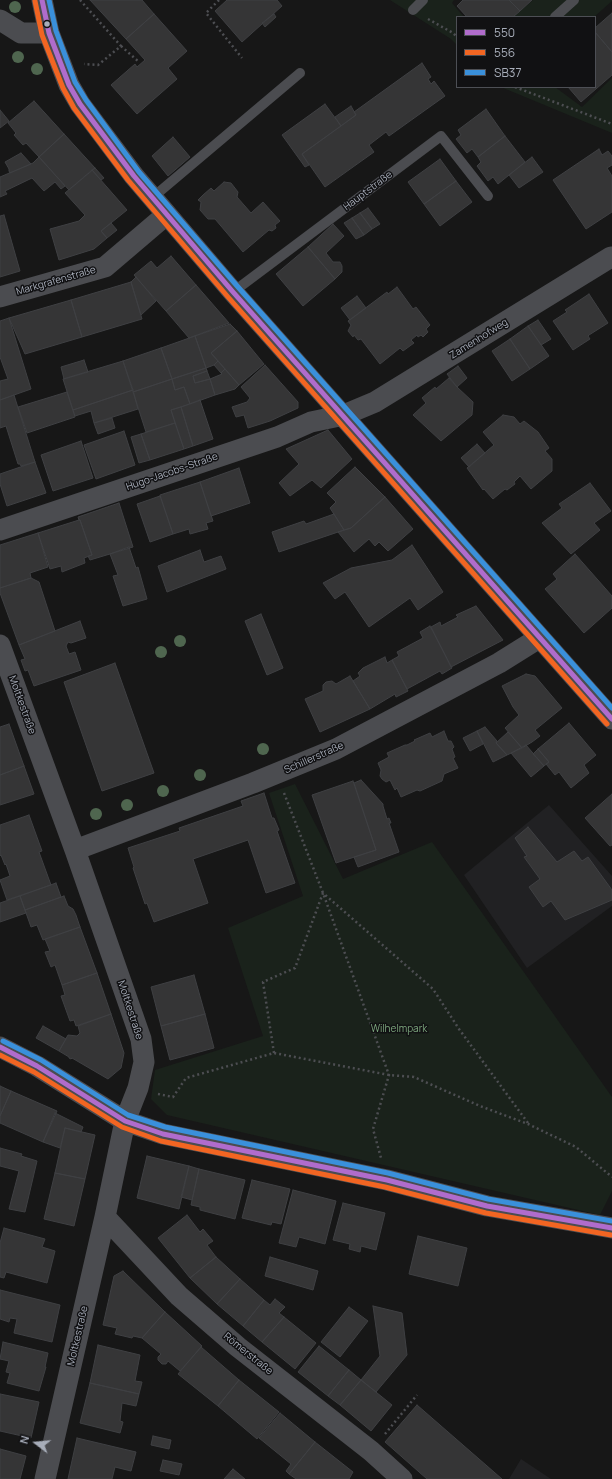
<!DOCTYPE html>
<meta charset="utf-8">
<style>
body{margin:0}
#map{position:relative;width:612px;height:1479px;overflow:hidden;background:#171717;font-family:Manrope,sans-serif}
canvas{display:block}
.legend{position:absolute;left:456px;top:16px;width:140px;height:72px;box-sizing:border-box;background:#111113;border:1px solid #4d4f55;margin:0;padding:5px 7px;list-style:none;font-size:12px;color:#a7adb9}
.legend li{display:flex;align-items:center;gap:8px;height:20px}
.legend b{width:20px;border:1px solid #4d4f55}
.north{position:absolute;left:16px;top:1423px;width:40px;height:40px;-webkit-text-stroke:3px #111113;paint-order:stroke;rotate:286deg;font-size:11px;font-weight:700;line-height:16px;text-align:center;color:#a7adb9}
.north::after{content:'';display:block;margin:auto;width:14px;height:18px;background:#a7adb9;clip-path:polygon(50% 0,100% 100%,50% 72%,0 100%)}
</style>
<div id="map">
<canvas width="612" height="1479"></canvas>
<ul class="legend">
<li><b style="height:5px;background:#b06ccc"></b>550</li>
<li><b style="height:5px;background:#f26522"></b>556</li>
<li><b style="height:5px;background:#3a90db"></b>SB37</li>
</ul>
<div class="north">N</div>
</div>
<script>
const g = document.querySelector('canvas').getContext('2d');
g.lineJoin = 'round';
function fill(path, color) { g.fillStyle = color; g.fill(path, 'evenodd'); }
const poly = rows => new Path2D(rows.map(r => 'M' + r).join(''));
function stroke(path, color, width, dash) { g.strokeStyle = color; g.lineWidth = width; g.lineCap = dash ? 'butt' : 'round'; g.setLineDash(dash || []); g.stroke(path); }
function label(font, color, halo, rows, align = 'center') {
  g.font = font + ' Manrope,sans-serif'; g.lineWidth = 3; g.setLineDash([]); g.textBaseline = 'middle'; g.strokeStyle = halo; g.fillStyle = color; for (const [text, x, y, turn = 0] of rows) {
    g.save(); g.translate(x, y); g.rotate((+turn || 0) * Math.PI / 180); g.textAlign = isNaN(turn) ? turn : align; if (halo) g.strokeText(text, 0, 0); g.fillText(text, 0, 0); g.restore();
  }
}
fill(poly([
 [549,805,612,876,612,906,527,968,464,875],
 [521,1459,551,1479,509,1479]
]), '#212123');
fill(poly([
 [390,0,454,0,452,3,464,17,457,17,457,45,451,39],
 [533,0,612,0,612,1,594,17,513,17],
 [612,78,612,133,501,87,555,87,582,107],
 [295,784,343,879,432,842,612,1097,612,1191,600,1215,167,1115,151,1099,155,1070,263,1036,228,928,303,896,269,793]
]), '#1a221b');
const building = poly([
 [90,0,142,0,154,14,126,39,90,0],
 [227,0,277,0,282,6,242,42,215,11,227,0],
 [463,0,509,0,520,11,513,17,467,17,457,6,463,0],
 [509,0,532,0,520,11,509,0],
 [612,13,612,52,595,32,595,28,612,13],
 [154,14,187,51,168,68,177,79,137,114,111,85,135,64,137,67,145,60,126,39,154,14],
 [274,14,276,17,265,27,262,23,274,14],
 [595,32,612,52,612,75,581,102,568,87,595,87,595,32],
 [422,63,431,77,428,79,431,84,434,81,445,96,389,136,386,132,369,145,374,152,325,187,302,154,356,115,354,112,422,63],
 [34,101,64,134,39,157,26,143,23,145,14,135,16,133,8,123,34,101],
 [325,104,341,126,302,154,309,165,305,167,282,135,325,104],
 [351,106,356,115,341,126,335,117,351,106],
 [486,109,505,136,478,157,472,149,467,153,456,139,461,135,458,130,486,109],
 [0,110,9,121,0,128,0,110],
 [64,134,95,168,69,190,39,157,64,134],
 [505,136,525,162,498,184,493,177,488,181,477,166,481,162,478,157,505,136],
 [173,137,190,157,168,176,152,156,173,137],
 [599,149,602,155,608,151,612,156,612,165,607,168,612,176,612,212,586,229,553,180,599,149],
 [21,153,31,164,10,173,9,171,9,169,5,162,21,153],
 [39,157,65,186,61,189,55,182,44,191,32,178,5,191,7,194,0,197,0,177,33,163,39,157],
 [532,157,543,172,519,188,509,175,532,157],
 [440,159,456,181,424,204,408,182,440,159],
 [95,168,104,178,101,180,92,170,95,168],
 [92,170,127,210,101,231,107,238,94,249,59,260,50,229,79,221,85,215,65,193,92,170],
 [456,181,472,202,440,226,424,204,456,181],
 [224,182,231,183,238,192,237,197,251,213,263,202,280,221,275,225,276,228,272,231,269,230,243,252,215,219,208,219,200,210,201,202,198,200,203,195,211,188,214,191,224,182],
 [368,208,380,224,372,229,360,213,368,208],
 [360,213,372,229,364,235,352,218,360,213],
 [4,215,20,271,0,277,0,216,4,215],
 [352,218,364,235,356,239,344,223,352,218],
 [111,223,117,230,107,238,101,231,111,223],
 [333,224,344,236,326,253,333,262,340,262,342,266,342,272,335,279,308,247,333,224],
 [308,247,335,279,303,306,276,274,308,247],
 [171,256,196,285,166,311,134,275,151,261,157,268,171,256],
 [136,277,156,301,141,315,131,282,136,277],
 [131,282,142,319,82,337,71,300,131,282],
 [196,285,229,323,189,338,166,311,196,285],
 [397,287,413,309,416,307,430,325,426,329,428,332,423,337,421,335,418,337,417,335,411,340,414,343,403,351,400,348,380,364,361,339,358,340,354,335,353,337,348,331,351,325,348,321,387,292,388,294,397,287],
 [589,294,608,323,589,335,588,336,590,339,573,350,553,321,567,312,565,310,589,294],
 [357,296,366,308,350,320,341,308,357,296],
 [71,300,82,337,25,354,9,318,71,300],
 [9,318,31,389,0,400,0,381,8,379,0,357,0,321,9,318],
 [538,320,551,339,541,345,528,326,538,320],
 [230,324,237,331,211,353,218,361,214,365,206,368,195,336,230,324],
 [528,326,549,356,530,369,510,339,528,326],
 [237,331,264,364,239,385,211,353,237,331],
 [195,336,206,368,172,379,161,348,195,336],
 [510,339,530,369,512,381,492,351,510,339],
 [161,348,172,379,133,392,123,361,161,348],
 [84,360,88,372,64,379,61,367,84,360],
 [123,361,133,390,73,410,63,379,123,361],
 [218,361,225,369,221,373,214,365,218,361],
 [265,365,298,402,298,408,270,421,248,428,244,415,236,417,232,407,247,402,250,398,241,387,265,365],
 [458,366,467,378,457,387,447,374,458,366],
 [206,368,207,371,193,376,195,383,210,379,215,395,190,404,184,387,175,390,172,379,206,368],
 [225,369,239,385,235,389,215,395,210,379,222,374,221,373,225,369],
 [207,371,210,379,195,383,193,376,207,371],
 [449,378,457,387,473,402,472,415,441,441,413,415,426,403,422,398,435,387,436,389,449,378],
 [172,379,175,390,184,387,190,404,171,410,175,423,146,432,133,392,172,379],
 [133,390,138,409,94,423,91,411,75,416,73,410,133,390],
 [67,392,75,417,27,433,18,407,67,392],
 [14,395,35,462,21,466,20,464,18,464,6,426,0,428,0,400,14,395],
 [200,400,213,439,193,446,181,407,200,400],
 [181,407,193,446,184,449,171,410,181,407],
 [503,415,514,417,520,424,524,421,538,432,549,448,545,451,552,459,552,471,531,489,520,476,514,482,515,484,507,490,505,489,493,499,484,489,483,490,467,468,494,445,483,432,503,415],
 [112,418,115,428,98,434,94,423,112,418],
 [175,423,184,449,150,460,141,434,175,423],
 [328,430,352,459,321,488,312,480,290,496,279,483,299,464,286,449,328,430],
 [124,431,135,465,96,479,84,445,124,431],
 [141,434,150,460,139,463,131,437,141,434],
 [81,441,93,478,53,491,41,455,81,441],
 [477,444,485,453,469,467,461,458,477,444],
 [35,462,46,493,7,506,0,484,0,474,35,462],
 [355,467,385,497,351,528,344,530,330,508,336,502,327,493,355,467],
 [239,468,250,503,211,516,200,482,239,468],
 [200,482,213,521,206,523,208,529,190,534,189,529,173,534,160,495,200,482],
 [590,483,611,511,594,523,600,530,571,554,542,523,562,508,559,504,590,483],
 [160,496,173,534,150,542,137,504,160,496],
 [385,497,413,529,388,551,379,542,375,546,369,539,354,552,338,532,351,528,385,497],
 [119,503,133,547,90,560,88,556,92,555,80,520,79,520,78,517,119,503],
 [334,514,344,530,279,552,272,532,304,521,306,524,334,514],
 [79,520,80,520,92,555,84,558,85,563,62,572,61,566,50,569,38,533,79,520],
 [38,533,48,567,30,573,31,578,0,588,0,545,38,533],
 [412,545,443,592,418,610,410,598,369,627,345,592,335,599,323,583,351,568,392,560,412,545],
 [129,547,136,568,138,567,147,599,123,606,113,576,118,575,110,554,129,547],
 [200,550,204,562,221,556,226,569,167,592,158,566,200,550],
 [575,554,612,596,612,608,584,633,545,589,557,579,553,574,575,554],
 [31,578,39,582,55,631,19,645,0,593,0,588,31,578],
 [476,606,503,640,451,667,431,627,440,622,441,626,458,617,456,615,476,606],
 [261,614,283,668,267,675,245,621,261,614],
 [80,621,86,638,71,643,68,642,66,646,69,654,75,652,81,670,34,686,28,670,25,671,21,660,25,659,19,645,80,621],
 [430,626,452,668,442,674,440,671,407,689,392,660,399,656,397,652,423,638,420,632,430,626],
 [385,657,387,663,392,660,408,691,396,697,395,694,370,709,353,681,360,676,358,673,363,668,385,657],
 [115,663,154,773,102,791,64,682,115,663],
 [526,674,535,676,562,708,535,730,540,736,532,742,522,748,505,728,519,715,513,707,502,686,526,674],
 [350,676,370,709,320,732,305,699,323,691,323,685,326,682,332,681,336,684,350,676],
 [569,723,596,755,584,765,589,773,571,788,559,772,555,775,546,764,549,762,538,749,569,723],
 [9,724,24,766,0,775,0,727,9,724],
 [485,727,497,741,496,743,507,755,493,762,477,731,485,727],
 [444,731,448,741,451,741,454,747,452,749,455,757,453,758,458,768,444,774,442,781,420,791,417,790,401,797,397,788,395,790,390,780,386,782,382,779,380,776,381,770,378,763,389,757,387,753,405,745,407,745,415,741,414,740,430,733,432,737,444,731],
 [477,731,483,744,470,751,463,738,477,731],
 [508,732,522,748,507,755,496,743,508,732],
 [526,745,544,766,531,777,511,753,526,745],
 [538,749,549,762,544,766,533,754,538,749],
 [24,766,34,794,0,805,0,775,24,766],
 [361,780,383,804,383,806,387,819,389,818,391,823,389,823,399,852,358,867,354,857,376,850,354,783,361,780],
 [353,781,376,850,336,863,312,795,353,781],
 [264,793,272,818,274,818,279,830,277,831,295,883,266,893,248,840,193,859,208,903,154,922,147,903,145,904,133,868,134,867,128,848,180,831,179,828,243,806,241,801,264,793],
 [612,794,612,845,610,846,585,818,612,794],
 [29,815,42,851,39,852,51,885,7,900,0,880,10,876,6,864,5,865,1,855,0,856,0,825,29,815],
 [528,827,557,862,574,851,582,861,588,857,612,890,612,900,565,920,551,901,543,907,529,887,540,879,524,857,527,856,515,838,528,827],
 [56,883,61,897,25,910,20,896,56,883],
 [20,896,26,913,0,922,0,903,20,896],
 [64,896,68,906,73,909,76,915,80,927,43,940,37,925,31,927,25,910,64,896],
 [80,927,97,973,62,985,55,965,51,967,45,952,50,951,45,939,80,927],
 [97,973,111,1014,76,1026,74,1020,70,1021,61,996,65,995,62,985,97,973],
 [194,975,205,1014,161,1026,151,987,194,975],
 [111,1014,124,1053,121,1068,108,1079,72,1058,71,1059,69,1058,69,1057,59,1051,68,1035,77,1036,80,1033,78,1026,111,1014],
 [205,1014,214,1048,170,1060,161,1026,205,1014],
 [43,1026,66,1039,59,1051,36,1038,43,1026],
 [0,1086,11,1091,0,1116,0,1086],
 [11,1091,57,1111,43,1142,0,1123,0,1116,11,1091],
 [55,1113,83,1127,81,1132,65,1128,60,1148,43,1142,55,1113],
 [65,1128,95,1135,85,1179,55,1173,65,1128],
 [0,1148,22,1154,21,1156,37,1161,25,1212,9,1209,19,1171,0,1166,0,1148],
 [147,1156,189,1166,179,1209,137,1198,147,1156],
 [189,1166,199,1169,192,1200,181,1197,189,1166],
 [199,1169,245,1180,235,1219,200,1210,200,1207,191,1205,199,1169],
 [55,1173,85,1179,74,1226,44,1219,55,1173],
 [252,1180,290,1189,281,1224,272,1222,271,1225,242,1218,252,1180],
 [293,1190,336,1201,325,1244,299,1237,296,1247,279,1243,293,1190],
 [343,1203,385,1213,376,1250,361,1246,360,1252,349,1249,350,1244,333,1240,343,1203],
 [187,1215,200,1232,203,1229,213,1241,207,1245,216,1257,190,1278,158,1238,187,1215],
 [4,1228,45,1239,42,1247,55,1251,47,1283,6,1272,4,1278,0,1277,0,1243,4,1228],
 [418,1236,467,1248,458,1286,409,1274,418,1236],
 [216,1257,240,1279,217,1304,190,1278,216,1257],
 [270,1257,318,1271,313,1290,265,1276,270,1257],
 [123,1271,165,1312,142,1338,133,1336,132,1338,115,1334,117,1328,103,1325,114,1276,123,1271],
 [240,1279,264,1300,243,1326,217,1304,240,1279],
 [0,1290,60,1305,52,1342,14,1333,17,1319,10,1318,9,1322,0,1319,0,1290],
 [275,1299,285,1307,279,1313,284,1317,262,1342,243,1326,264,1300,270,1305,275,1299],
 [373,1306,402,1313,407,1355,376,1392,361,1380,380,1356,373,1306],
 [349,1307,368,1321,340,1357,321,1342,349,1307],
 [165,1312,202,1346,180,1371,168,1361,166,1364,162,1364,158,1360,158,1357,161,1354,142,1338,165,1312],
 [284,1317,316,1343,295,1369,262,1342,284,1317],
 [3,1342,48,1353,45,1367,46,1367,39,1391,7,1383,10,1373,6,1372,9,1361,0,1359,3,1342],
 [98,1345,140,1355,135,1381,142,1382,139,1394,90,1383,98,1345],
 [319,1346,349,1370,328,1396,298,1372,319,1346],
 [201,1347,239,1380,218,1406,178,1374,201,1347],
 [349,1370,361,1380,340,1405,328,1396,349,1370],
 [239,1380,279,1412,257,1439,218,1406,239,1380],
 [361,1380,392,1405,371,1431,340,1405,361,1380],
 [90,1383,139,1394,136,1406,122,1403,120,1421,123,1422,120,1433,80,1423,90,1383],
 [0,1394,39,1402,31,1438,0,1431,0,1394],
 [417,1405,502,1479,427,1479,385,1442,417,1405],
 [280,1413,315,1442,289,1474,286,1471,291,1464,259,1438,280,1413],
 [153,1436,171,1440,169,1449,151,1445,153,1436],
 [77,1438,136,1452,131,1471,115,1467,112,1479,68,1479,77,1438],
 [315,1442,353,1472,349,1479,296,1479,289,1474,315,1442],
 [0,1449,26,1456,20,1479,0,1479,0,1449],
 [163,1460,182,1464,179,1475,160,1471,163,1460],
 [233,1469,245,1479,224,1479,233,1469]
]);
fill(building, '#353536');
stroke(building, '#3f4043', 1);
stroke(poly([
 [80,0,121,46,98,65,84,64],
 [219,0,206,13,242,58],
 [428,19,453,33,457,37],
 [121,46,139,62],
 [515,87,612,124],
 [284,793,323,893,389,1075,373,1129,381,1158],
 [274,1053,263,982,295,968,323,893,433,989,459,1029,528,1123],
 [158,1094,173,1097,186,1078,274,1053,389,1075,414,1077,480,1106,528,1124,576,1147,612,1177],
 [385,1434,417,1395]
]), '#4d4e52', 2.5, [2, 3]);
stroke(poly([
 [413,10,423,0],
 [555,17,574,0],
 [152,198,300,73],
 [233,292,441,136,488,196]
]), '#4b4c50', 10);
stroke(poly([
 [42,0,49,33,69,85,80,104,134,176,233,292,612,719],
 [0,20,21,33,49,33],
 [0,297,105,267,166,215],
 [0,530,277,437,311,422,344,415,375,402,611,257,612,258],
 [0,645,75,850,141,1039,144,1062,138,1088,125,1121,105,1217,45,1479],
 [75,850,253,783,336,749,499,663,539,638],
 [0,1047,37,1066,125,1121,163,1134,387,1180,487,1206,612,1228],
 [105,1217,179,1296,238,1347,371,1451,402,1479]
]), '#4b4c50', 21);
stroke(poly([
 [42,0,49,33,69,85,80,104,134,176,233,292,612,719],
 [0,1047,37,1066,125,1121,163,1134,387,1180,487,1206,612,1228]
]), '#b06ccc', 5);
stroke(poly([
 [35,1,42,35,63,88,74,108,128,180,228,297,607,724],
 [0,1055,34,1072,122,1127,161,1141,385,1187,486,1213,611,1235]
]), '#f26522', 5);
stroke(poly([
 [49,0,56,31,75,82,86,100,139,172,238,287,612,708],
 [3,1041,41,1060,128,1115,165,1127,388,1173,488,1199,612,1221]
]), '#3a90db', 5);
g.fillStyle = '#4f664f';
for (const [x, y] of [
 [15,7],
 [18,57],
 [37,69],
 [180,641],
 [161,652],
 [263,749],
 [200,775],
 [163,791],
 [127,805],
 [96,814]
]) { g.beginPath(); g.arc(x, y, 6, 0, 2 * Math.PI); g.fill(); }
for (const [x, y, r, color] of [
 [47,24,3.5,"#a7adb9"]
]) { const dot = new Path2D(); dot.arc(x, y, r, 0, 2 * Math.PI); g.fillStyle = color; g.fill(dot); stroke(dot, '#111113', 1.5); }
label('10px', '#a7adb9', '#111113', [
 ["Hauptstraße",368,191,-37],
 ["Markgrafenstraße",56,281,-16],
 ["Zamenhofweg",479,339,-32],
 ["Hugo-Jacobs-Straße",172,472,-19],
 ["Moltkestraße",22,705,70],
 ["Schillerstraße",314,758,-24],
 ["Moltkestraße",130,1010,72],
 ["Moltkestraße",78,1336,-77],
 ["Römerstraße",248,1354,39]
]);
label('10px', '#7ca67d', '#111113', [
 ["Wilhelmpark",399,1029]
]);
</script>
